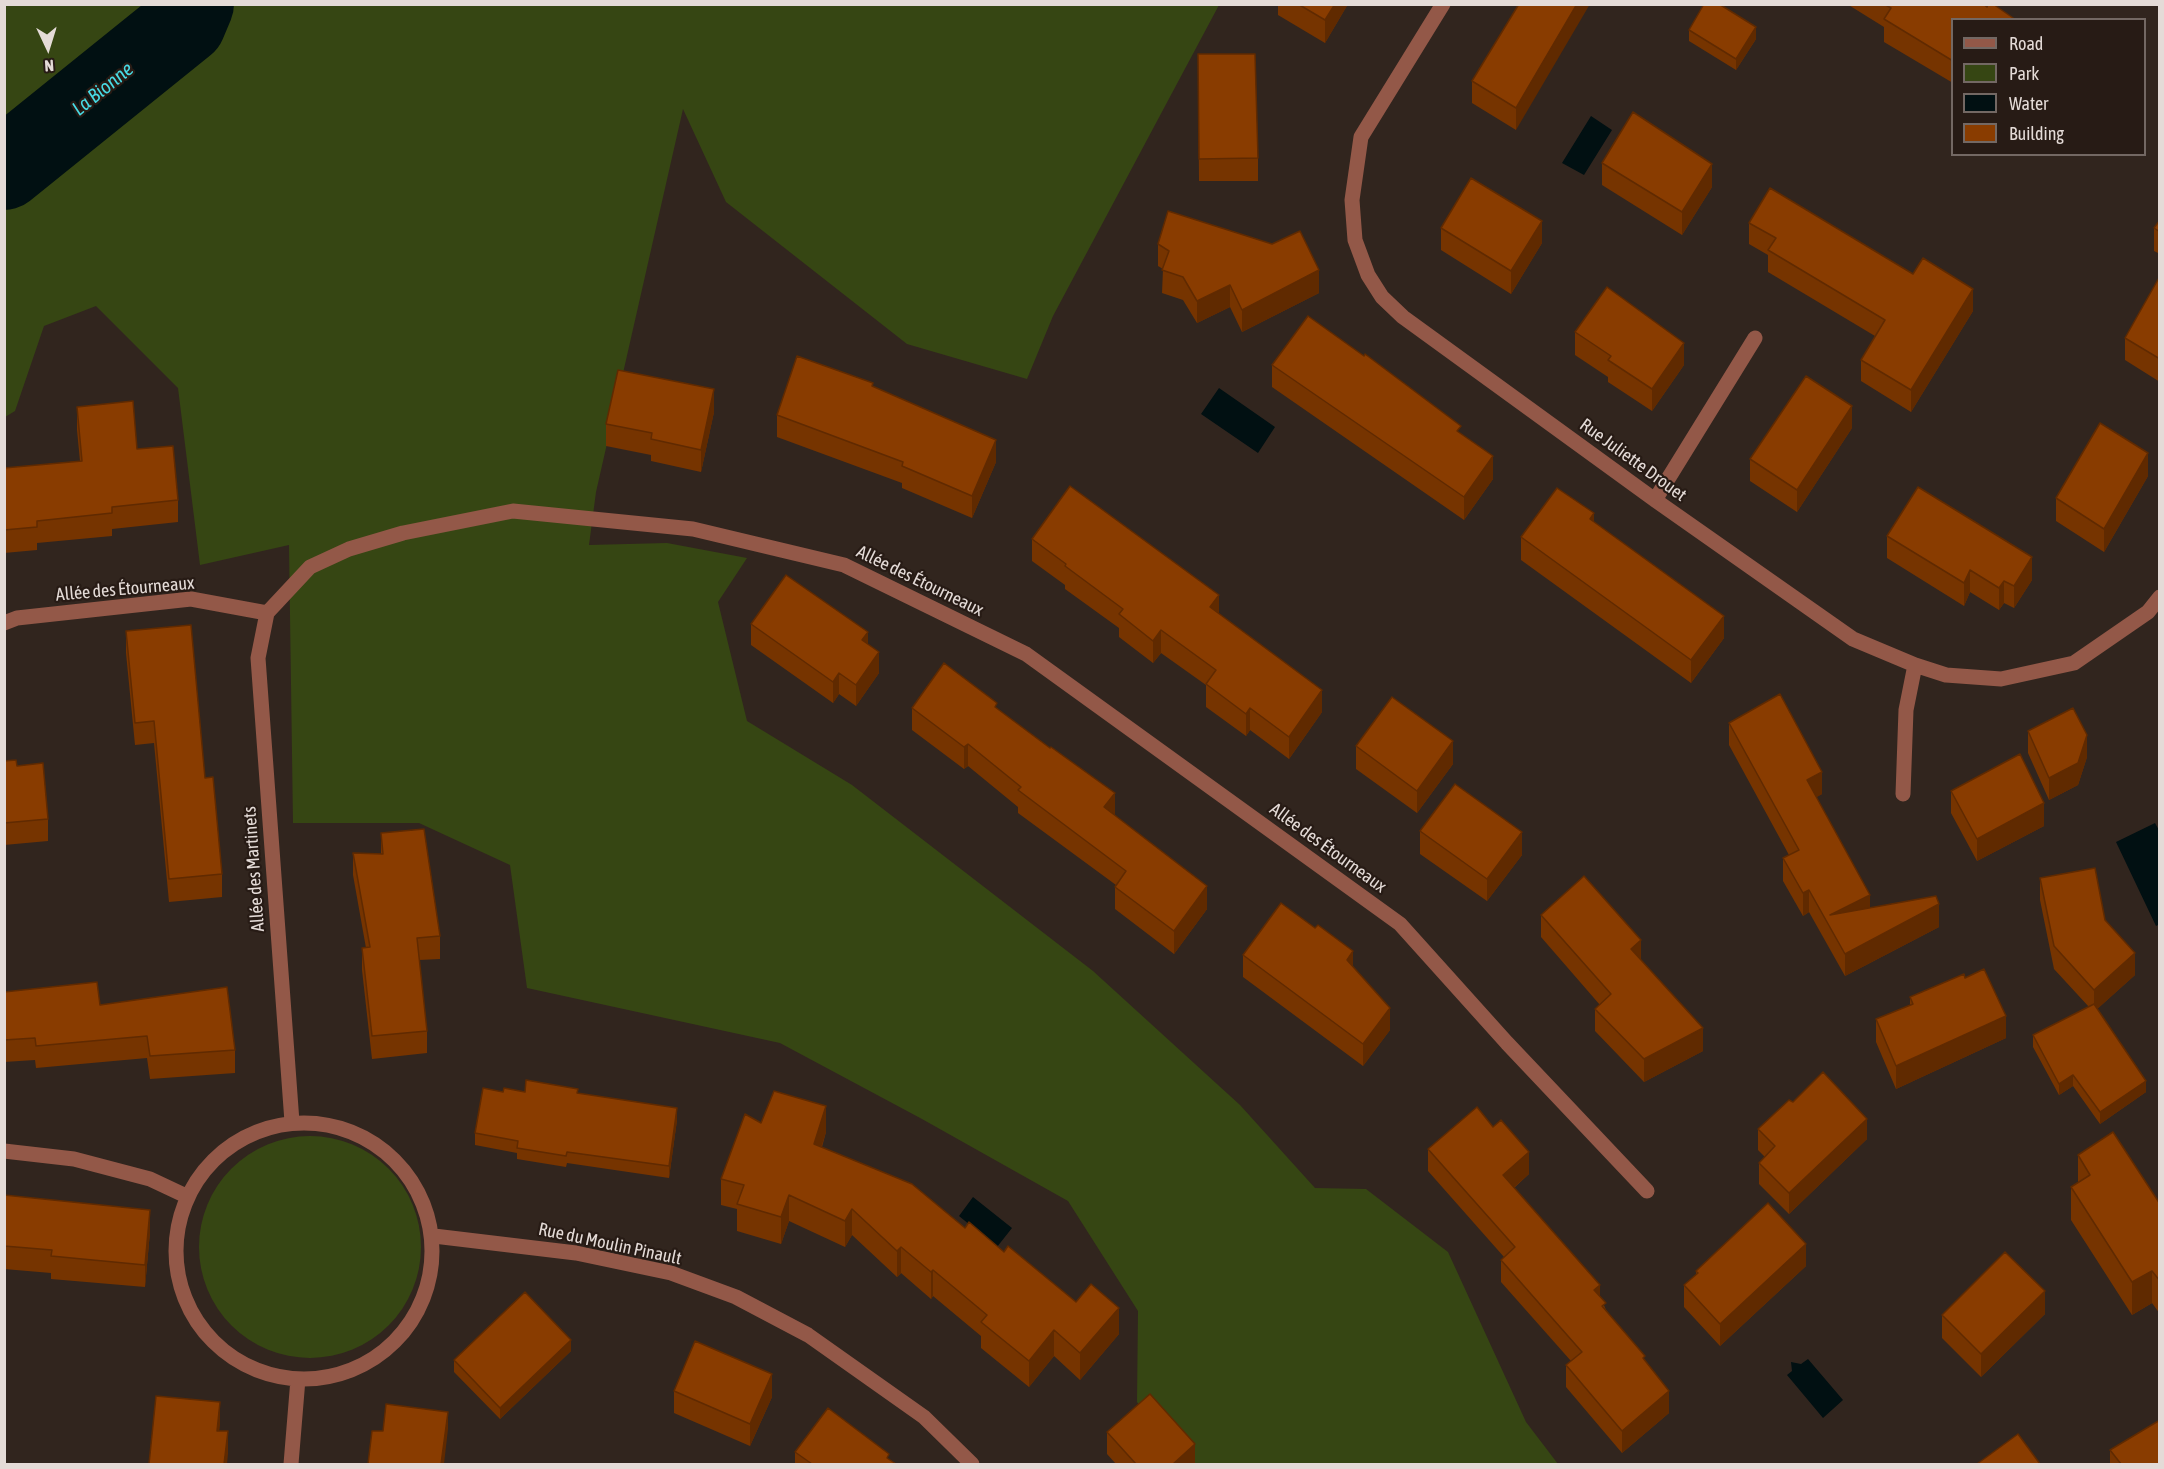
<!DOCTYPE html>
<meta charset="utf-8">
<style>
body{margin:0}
#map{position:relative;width:2164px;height:1469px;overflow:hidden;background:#31251e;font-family:"Asap Condensed",sans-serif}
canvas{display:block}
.frame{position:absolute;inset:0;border:6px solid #e4dbd7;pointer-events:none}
.legend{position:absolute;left:1951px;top:18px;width:195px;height:138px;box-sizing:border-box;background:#271b15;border:2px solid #736863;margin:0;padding:8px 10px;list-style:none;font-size:18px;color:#e4dbd7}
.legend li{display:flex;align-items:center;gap:12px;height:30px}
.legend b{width:30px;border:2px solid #736863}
.north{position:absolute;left:18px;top:18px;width:60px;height:60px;-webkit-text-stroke:4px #271b15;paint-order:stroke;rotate:176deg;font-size:16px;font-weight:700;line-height:24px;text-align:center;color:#e4dbd7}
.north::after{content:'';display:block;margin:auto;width:21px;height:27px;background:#e4dbd7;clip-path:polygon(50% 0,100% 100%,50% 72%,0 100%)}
</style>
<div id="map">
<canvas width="2164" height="1469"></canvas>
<div class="frame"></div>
<ul class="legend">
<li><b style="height:8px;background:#935848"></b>Road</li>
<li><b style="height:16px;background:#364613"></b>Park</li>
<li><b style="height:16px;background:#011012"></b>Water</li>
<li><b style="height:16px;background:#893c00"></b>Building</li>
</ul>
<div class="north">N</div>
</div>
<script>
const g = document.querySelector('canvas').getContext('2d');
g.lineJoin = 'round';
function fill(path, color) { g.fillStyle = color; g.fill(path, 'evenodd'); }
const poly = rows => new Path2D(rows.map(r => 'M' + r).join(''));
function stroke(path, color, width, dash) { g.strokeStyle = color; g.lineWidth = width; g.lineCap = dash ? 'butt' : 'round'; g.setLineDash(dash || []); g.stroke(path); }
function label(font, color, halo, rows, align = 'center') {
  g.font = font + ' "Asap Condensed",sans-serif'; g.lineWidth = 4.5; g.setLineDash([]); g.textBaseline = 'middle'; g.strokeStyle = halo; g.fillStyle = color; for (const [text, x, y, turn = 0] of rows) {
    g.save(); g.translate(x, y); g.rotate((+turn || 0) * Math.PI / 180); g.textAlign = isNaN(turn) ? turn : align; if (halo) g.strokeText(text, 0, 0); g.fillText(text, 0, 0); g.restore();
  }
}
fill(poly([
 [5,5,1219,5,1053,316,1027,379,907,344,726,202,683,109,596,492,589,545,667,543,747,558,718,602,747,721,852,785,1093,971,1240,1105,1315,1188,1366,1189,1448,1252,1526,1422,1558,1464,1182,1464,1137,1402,1138,1311,1068,1201,922,1119,780,1043,527,988,510,865,419,823,293,823,289,545,200,565,178,388,96,306,44,326,15,411,5,417],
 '199 1247a111 111 0 1 1 222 0a111 111 0 1 1-222 0Z'
]), '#364613');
fill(poly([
 [1591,116,1612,130,1584,175,1562,163],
 [1219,388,1275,427,1258,453,1201,414],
 [2155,823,2160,832,2160,924,2156,926,2116,842],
 [973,1197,1012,1228,997,1247,959,1216],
 [1808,1359,1843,1400,1823,1418,1787,1375,1792,1371,1791,1362,1801,1364]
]), '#011012');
stroke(poly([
 [4,169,185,23,193,4]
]), '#011012', 82);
stroke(poly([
 [1443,4,1361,137,1352,200,1355,240,1368,275,1382,297,1403,317,1655,500,1853,639,1915,665,1946,675,2001,679,2074,663,2148,612,2160,597],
 [1655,500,1755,338],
 [267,613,258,658,292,1122],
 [4,623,17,618,191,599,267,613,310,567,349,549,403,533,513,511,693,529,844,565,1026,654,1400,924,1507,1043,1647,1191],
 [1903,794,1906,710,1915,665],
 '176 1251a128 128 0 1 1 256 0a128 128 0 1 1-256 0Z',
 [4,1151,74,1159,150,1179,184,1195],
 [434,1236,576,1253,671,1273,736,1297,808,1335,924,1417,972,1464],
 [291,1464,298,1379]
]), '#935848', 15);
fill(poly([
 [1278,4,1348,4,1325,43,1278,15],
 [1519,4,1516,130,1472,103,1472,81],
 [1847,4,1983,4,1987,7,1988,4,1993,4,2016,20,1953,20,1953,83,1884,42,1884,27],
 [1689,30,1756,39,1736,70,1689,41],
 [1198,54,1258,158,1258,181,1199,181],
 [1602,163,1712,187,1682,235,1602,185],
 [2160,220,2160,254,2154,251,2154,228],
 [1749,223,1973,311,1911,412,1861,381,1861,360,1875,336,1768,272,1768,255,1749,244],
 [1441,228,1542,243,1511,294,1441,250],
 [1158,244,1319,293,1242,332,1230,307,1197,323,1183,300,1162,293,1163,269,1158,266],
 [2160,276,2160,382,2125,360,2125,338],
 [1575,332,1684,365,1652,411,1608,382,1608,377,1575,355],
 [1272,365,1493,479,1464,520,1272,387],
 [873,386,996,462,972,518,902,488,902,483,777,437,777,415],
 [77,407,137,449,178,500,178,522,112,529,112,536,37,543,37,550,4,553,4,468,80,461,77,430],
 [714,412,701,472,651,461,651,455,606,446,606,424],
 [1852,428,1797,512,1750,481,1750,459],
 [2148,476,2104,552,2056,521,2056,498],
 [1594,522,1724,638,1691,683,1521,560,1521,537],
 [1887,536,2032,580,2014,608,2004,603,1999,610,1970,592,1964,606,1887,558],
 [1032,539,1219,614,1322,712,1289,759,1250,730,1246,736,1206,707,1206,685,1161,653,1153,663,1119,637,1119,628,1065,589,1065,585,1032,561],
 [751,624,868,644,879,673,856,706,839,694,833,703,751,645],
 [126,631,205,778,222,874,222,897,169,902,154,743,135,745,126,653],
 [912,708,997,708,1115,815,1207,909,1174,954,1115,909,1115,887,1116,885,1018,813,1018,807,968,766,964,769,912,730],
 [1729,723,1822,794,1816,797,1870,908,1939,927,1845,976,1809,912,1803,916,1783,881,1783,858,1789,855,1729,745],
 [2028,731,2087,757,2078,785,2049,800,2028,753],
 [1356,746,1453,764,1417,813,1356,769],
 [4,761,17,766,48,819,48,841,4,845],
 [1951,791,2044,826,1977,861,1951,813],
 [1420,831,1522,855,1487,901,1420,854],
 [381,833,440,936,440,959,419,960,427,1031,427,1053,372,1059,362,970,362,948,366,948,353,875,353,853,381,854],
 [2040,878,2105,920,2135,975,2097,1009,2146,1092,2100,1124,2073,1086,2059,1095,2033,1047,2033,1035,2089,1007,2054,969,2040,900],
 [1541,915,1641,960,1703,1051,1644,1082,1595,1031,1595,1009,1600,1005,1541,937],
 [1243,955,1353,967,1390,1030,1363,1066,1243,977],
 [1965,978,2006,1038,1896,1089,1876,1042,1876,1019,1910,1005,1910,997],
 [4,992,100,1005,235,1050,235,1073,150,1079,147,1058,36,1068,35,1060,4,1062],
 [503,1092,578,1094,677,1120,669,1178,567,1163,566,1167,517,1159,517,1153,475,1145,475,1133],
 [761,1123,826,1132,822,1147,965,1228,1004,1252,1076,1302,1119,1334,1080,1380,1054,1356,1029,1387,981,1348,981,1336,933,1296,931,1299,901,1273,897,1277,852,1235,845,1247,789,1221,781,1244,737,1231,737,1209,721,1205,721,1179],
 [1758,1129,1867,1139,1789,1214,1759,1184,1759,1163,1765,1157,1758,1150],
 [1428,1149,1529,1174,1514,1188,1600,1296,1606,1310,1645,1360,1669,1413,1622,1453,1566,1387,1566,1365,1571,1361,1501,1282,1501,1260,1504,1257,1428,1171],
 [2078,1155,2160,1204,2160,1314,2152,1303,2132,1315,2071,1220,2071,1187,2078,1183],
 [4,1195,150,1232,145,1287,51,1279,51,1273,4,1269],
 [1806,1266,1720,1346,1684,1307,1684,1285,1696,1275,1696,1271],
 [2045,1314,1981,1377,1942,1338,1942,1315],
 [571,1351,500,1419,454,1372,454,1360],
 [674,1391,772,1397,750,1446,674,1413],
 [1107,1432,1195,1464,1116,1464,1107,1454],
 [2110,1450,2160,1464,2110,1464],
 [795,1452,889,1459,896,1464,795,1464]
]), '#763400');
fill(poly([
 [1335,4,1348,4,1325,43,1325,20],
 [1577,4,1590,4,1516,130,1516,108],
 [1756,27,1756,39,1736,70,1736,59],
 [1712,164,1712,187,1682,235,1682,212],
 [1542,221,1542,243,1511,294,1511,271],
 [1319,270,1319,293,1242,332,1242,310],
 [1230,285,1230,307,1197,323,1197,301],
 [1973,289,1973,311,1911,412,1911,390],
 [1684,343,1684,365,1652,411,1652,389],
 [714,389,714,412,701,472,701,450],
 [1852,406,1852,428,1797,512,1797,490],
 [996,440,996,462,972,518,972,496],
 [2148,453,2148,476,2104,552,2104,529],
 [1493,456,1493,479,1464,520,1464,497],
 [1594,513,1594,536,1590,519],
 [2032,557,2032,580,2014,608,2014,586],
 [1970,570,1970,592,1964,606,1964,583],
 [2004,581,2004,603,1999,610,1999,588],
 [1219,595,1219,617,1210,607],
 [1724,616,1724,638,1691,683,1691,660],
 [1161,630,1161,653,1153,663,1153,641],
 [868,632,868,653,862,640],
 [879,652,879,673,856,706,856,685],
 [839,673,839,694,833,703,833,682],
 [1322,690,1322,712,1289,759,1289,737],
 [1250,708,1250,730,1246,736,1246,714],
 [2087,735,2087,757,2078,785,2049,800,2049,778],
 [1453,741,1453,764,1417,813,1417,791],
 [968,744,968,766,964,769,964,747],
 [1822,772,1822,794,1807,803,1807,780],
 [1115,793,1115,815,1104,807],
 [2044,803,2044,826,1977,861,1977,839],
 [1522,832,1522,855,1487,901,1487,879],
 [1207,886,1207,909,1174,954,1174,931],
 [1809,890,1809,912,1803,916,1803,893],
 [1870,895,1870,917,1830,915],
 [1939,904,1939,927,1845,976,1845,954],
 [1641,940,1641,962,1631,949],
 [1353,951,1353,973,1347,960],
 [2135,953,2135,975,2094,1012,2094,990],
 [1390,1008,1390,1030,1363,1066,1363,1044],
 [2006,1016,2006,1038,1896,1089,1896,1066],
 [1703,1028,1703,1051,1644,1082,1644,1059],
 [2073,1075,2073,1086,2059,1095,2059,1084],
 [2146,1081,2146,1092,2100,1124,2100,1112],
 [826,1106,826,1132,814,1170,814,1144],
 [677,1108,677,1120,669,1178,669,1166],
 [1867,1119,1867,1139,1789,1214,1789,1193],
 [1529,1152,1529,1174,1503,1197,1503,1175],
 [789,1195,789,1221,781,1244,781,1217],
 [852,1209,852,1235,845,1247,845,1221],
 [150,1210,150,1232,145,1287,145,1265],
 [1806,1244,1806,1266,1720,1346,1720,1324],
 [901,1247,901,1273,897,1277,897,1251],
 [933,1270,933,1296,931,1299,931,1272],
 [2152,1271,2152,1303,2132,1315,2132,1282],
 [1600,1285,1600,1308,1594,1290],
 [2045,1291,2045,1314,1981,1377,1981,1354],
 [1119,1308,1119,1334,1080,1380,1080,1353],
 [1054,1330,1054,1356,1029,1387,1029,1361],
 [571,1340,571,1351,500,1419,500,1408],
 [772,1374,772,1397,750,1446,750,1424],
 [1669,1391,1669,1413,1622,1453,1622,1431],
 [220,1402,220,1425,217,1453,217,1431],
 [448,1412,448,1429,444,1464,441,1464],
 [228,1431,228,1454,227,1464,224,1464],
 [1195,1444,1195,1464,1173,1464]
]), '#602a00');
const building = poly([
 [1298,4,1335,4,1325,20,1298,4],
 [1519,4,1577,4,1516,108,1472,81,1519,4],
 [1704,4,1719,4,1756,27,1736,59,1689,30,1704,4],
 [1884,4,1983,4,1987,7,1988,4,1993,4,2016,20,1953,20,1953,61,1884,19,1891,8,1884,4],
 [1198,54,1255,54,1258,158,1199,159,1198,54],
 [1633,112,1712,164,1682,212,1602,163,1633,112],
 [1471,178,1542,221,1511,271,1441,228,1471,178],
 [1770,188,1913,274,1923,258,1973,289,1911,390,1861,360,1885,320,1768,250,1776,238,1749,223,1770,188],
 [1168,211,1272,244,1300,231,1319,270,1242,310,1230,285,1197,301,1183,277,1162,270,1169,251,1158,244,1168,211],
 [2160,220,2160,232,2154,228,2160,220],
 [2160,276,2160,359,2125,338,2160,276],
 [1607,287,1684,343,1652,389,1608,360,1611,356,1575,332,1607,287],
 [1308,316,1364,356,1365,354,1461,426,1457,431,1493,456,1464,497,1272,365,1308,316],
 [797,356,873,383,872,386,996,440,972,496,902,466,903,462,777,415,797,356],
 [618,370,714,389,701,450,651,439,652,433,606,424,618,370],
 [1806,376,1852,406,1797,490,1750,459,1806,376],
 [133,401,137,449,173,446,178,500,112,507,112,513,37,521,37,527,4,530,4,468,82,461,77,407,133,401],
 [2100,423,2148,453,2104,529,2056,498,2100,423],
 [1070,486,1219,595,1210,607,1322,690,1289,737,1250,708,1246,714,1206,684,1216,670,1161,630,1153,641,1119,614,1123,609,1065,566,1066,564,1032,539,1070,486],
 [1918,487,2032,557,2014,586,2004,581,1999,588,1970,570,1964,583,1887,536,1918,487],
 [1557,488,1594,513,1590,519,1724,616,1691,660,1521,537,1557,488],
 [786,575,868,632,862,640,879,652,856,685,839,673,833,682,751,624,786,575],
 [191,625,205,778,213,777,222,874,169,879,154,721,135,723,126,631,191,625],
 [944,663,997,703,995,707,1050,748,1051,747,1115,793,1104,807,1207,886,1174,931,1115,887,1126,871,1018,790,1021,787,968,744,964,747,912,708,944,663],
 [1780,694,1822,772,1807,780,1870,895,1830,915,1936,896,1939,904,1845,954,1809,890,1803,893,1783,858,1799,850,1729,723,1780,694],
 [1392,697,1453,741,1417,791,1356,746,1392,697],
 [2073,708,2087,735,2078,763,2049,778,2028,731,2073,708],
 [2020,754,2044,803,1977,839,1951,791,2020,754],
 [16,760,17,766,43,763,48,819,4,823,4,761,16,760],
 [1455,784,1522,832,1487,879,1420,831,1455,784],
 [424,829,440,936,417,938,427,1031,372,1036,362,948,370,947,353,853,383,854,381,833,424,829],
 [2095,868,2105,920,2135,953,2094,990,2054,946,2040,878,2095,868],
 [1584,876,1641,940,1631,949,1703,1028,1644,1059,1595,1009,1611,994,1541,915,1584,876],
 [1281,903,1315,928,1318,925,1353,951,1347,960,1390,1008,1363,1044,1243,955,1281,903],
 [1984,969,2006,1016,1896,1066,1876,1019,1913,1004,1910,997,1964,974,1965,978,1984,969],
 [97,982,100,1005,227,987,235,1050,150,1056,147,1036,36,1046,35,1038,4,1040,4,992,97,982],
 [2094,1004,2146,1081,2100,1112,2073,1075,2059,1084,2033,1035,2094,1004],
 [1823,1072,1867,1119,1789,1193,1759,1163,1775,1146,1758,1129,1789,1100,1793,1102,1823,1072],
 [526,1080,578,1089,577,1093,677,1108,669,1166,567,1152,566,1156,517,1148,518,1141,475,1133,483,1088,503,1092,504,1088,525,1092,526,1080],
 [774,1091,826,1106,814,1144,912,1184,965,1228,969,1222,1004,1252,1008,1246,1076,1302,1091,1284,1119,1308,1080,1353,1054,1330,1029,1361,981,1322,987,1315,933,1270,931,1272,901,1247,897,1251,852,1209,845,1221,789,1195,781,1217,737,1204,744,1185,721,1179,745,1114,761,1123,774,1091],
 [1477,1107,1493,1127,1501,1120,1529,1152,1503,1175,1600,1285,1594,1290,1606,1303,1602,1306,1645,1356,1643,1358,1669,1391,1622,1431,1566,1365,1582,1352,1501,1260,1515,1247,1428,1149,1477,1107],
 [2113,1132,2160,1204,2160,1281,2152,1271,2132,1282,2071,1187,2090,1175,2078,1155,2113,1132],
 [4,1195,150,1210,145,1265,51,1256,52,1250,4,1246,4,1195],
 [1768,1203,1806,1244,1720,1324,1684,1285,1698,1273,1696,1271,1768,1203],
 [2005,1252,2045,1291,1981,1354,1942,1315,2005,1252],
 [525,1292,571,1340,500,1408,454,1360,525,1292],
 [695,1341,772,1374,750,1424,674,1391,695,1341],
 [1150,1394,1195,1444,1173,1464,1136,1464,1107,1432,1150,1394],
 [156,1396,220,1402,217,1431,228,1431,224,1464,149,1464,156,1396],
 [386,1404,448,1412,441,1464,368,1464,372,1431,383,1431,386,1404],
 [828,1408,889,1454,887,1458,896,1464,812,1464,795,1452,828,1408],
 [2160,1420,2160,1464,2121,1464,2110,1450,2160,1420],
 [2018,1434,2040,1464,1977,1464,2018,1434]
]);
fill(building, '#893c00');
stroke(building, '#602a00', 1.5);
label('18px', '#e4dbd7', '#271b15', [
 ["Rue Juliette Drouet",1633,460,36],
 ["Allée des Étourneaux",920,581,26],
 ["Allée des Étourneaux",125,589,-5],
 ["Allée des Étourneaux",1328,848,36],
 ["Allée des Martinets",254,869,-94],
 ["Rue du Moulin Pinault",610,1244,12]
]);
label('italic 20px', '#48dbe5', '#271b15', [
 ["La Bionne",103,89,-39]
]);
</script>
